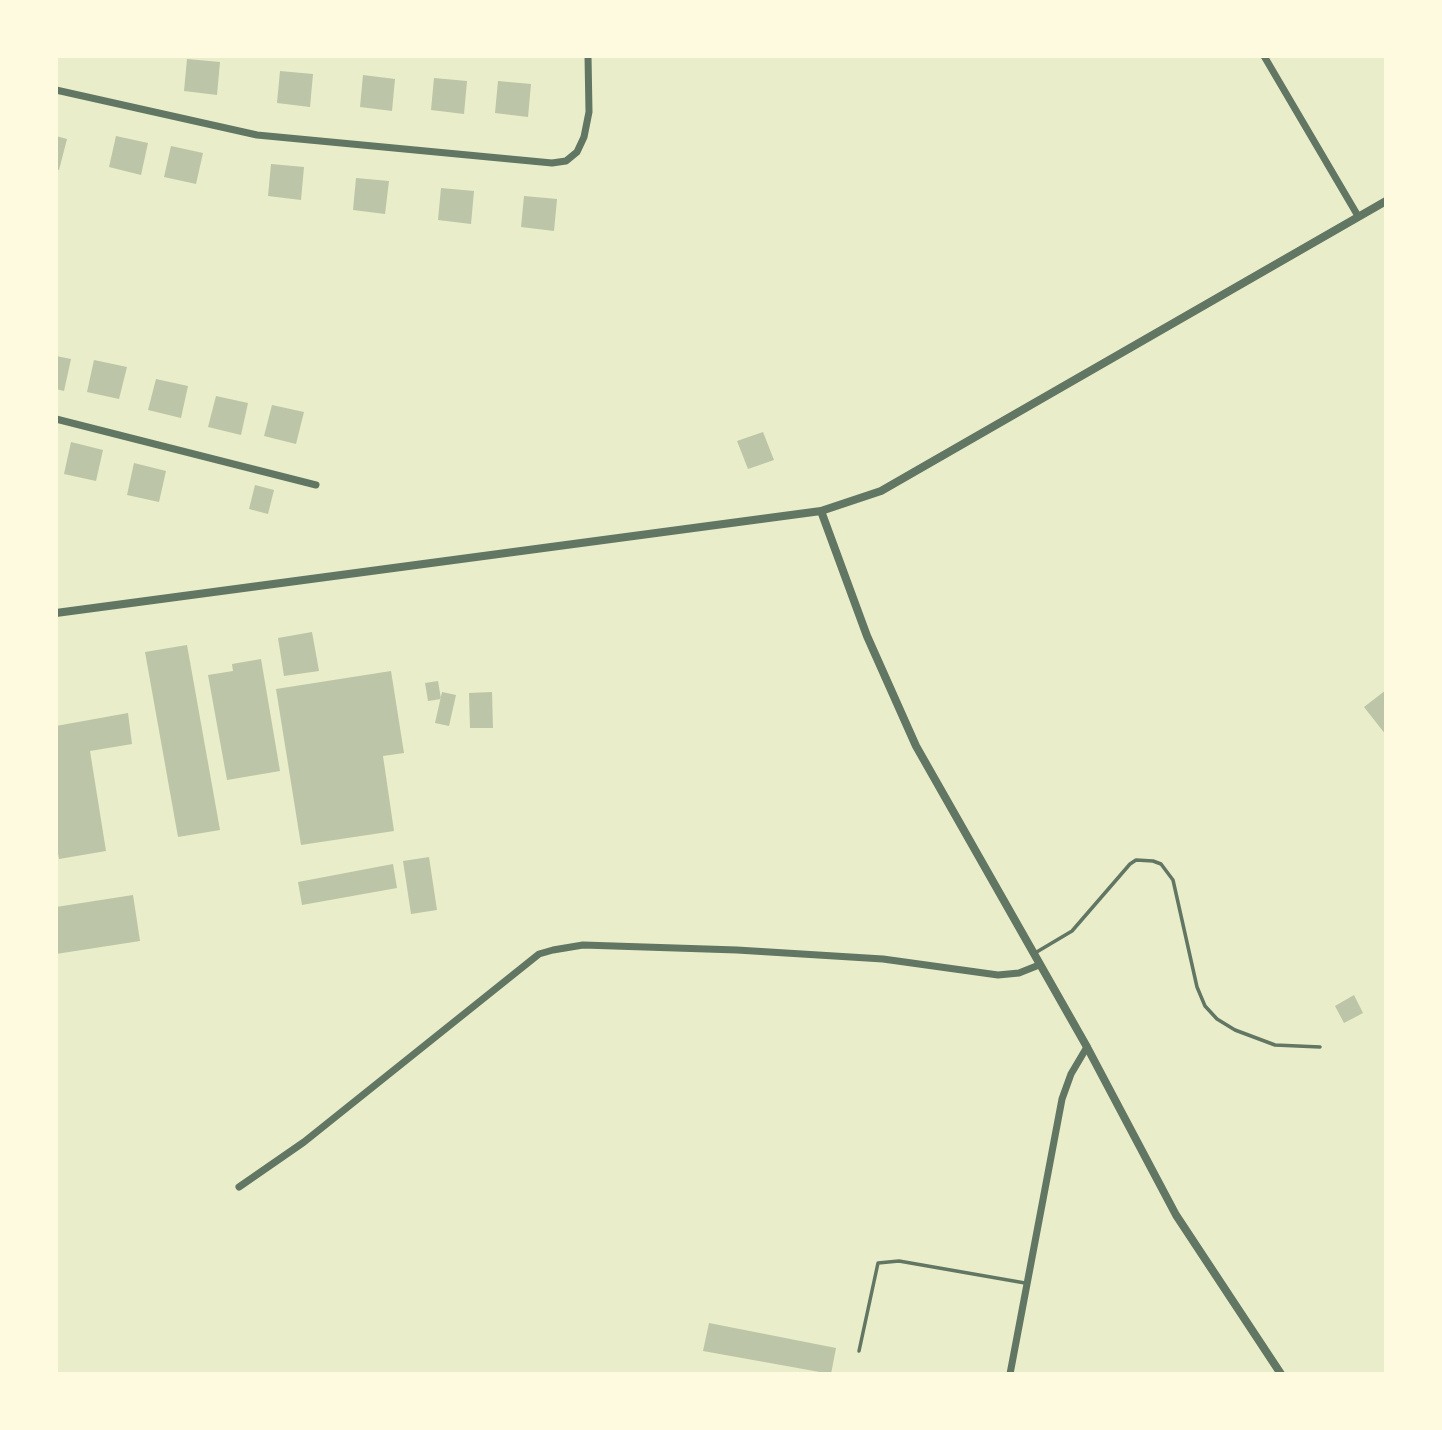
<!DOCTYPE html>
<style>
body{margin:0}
#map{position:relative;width:1442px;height:1430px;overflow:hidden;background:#e9edc9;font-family:Overpass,sans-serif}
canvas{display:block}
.frame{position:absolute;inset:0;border:58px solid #fefae0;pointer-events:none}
</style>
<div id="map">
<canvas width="1442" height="1430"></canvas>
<div class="frame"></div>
</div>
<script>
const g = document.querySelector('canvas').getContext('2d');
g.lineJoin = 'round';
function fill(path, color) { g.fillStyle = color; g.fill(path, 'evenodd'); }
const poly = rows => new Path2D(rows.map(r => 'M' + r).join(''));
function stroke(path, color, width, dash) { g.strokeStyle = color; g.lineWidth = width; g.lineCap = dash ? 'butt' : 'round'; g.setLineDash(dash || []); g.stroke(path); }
fill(poly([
 [187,59,220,62,217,95,184,91],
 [280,71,313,74,310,107,277,103],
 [363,75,395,79,392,111,360,107],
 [434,78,467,81,464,114,431,110],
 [498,81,531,84,528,117,495,113],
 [56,136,67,139,59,170,56,169],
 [116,136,148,143,141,175,109,167],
 [171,146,203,153,196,184,164,177],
 [271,164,304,167,301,200,268,196],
 [356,178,389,181,385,214,353,210],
 [441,188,474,191,471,224,438,220],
 [524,196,557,199,554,231,521,227],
 [56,356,71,359,64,391,56,389],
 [94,360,127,367,119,399,87,392],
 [156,379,188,386,181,418,148,410],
 [216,396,248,403,241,435,208,427],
 [272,405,304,412,296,444,264,436],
 [763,432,774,460,748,469,737,441],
 [71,442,103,450,96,481,64,474],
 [134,463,166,471,159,502,127,495],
 [255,485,274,490,268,514,249,509],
 [312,632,319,671,284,676,278,638],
 [187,645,220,830,178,837,145,652],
 [261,659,280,771,227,780,208,675,233,671,232,664],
 [391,671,404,753,383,756,394,831,301,845,276,689],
 [438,681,441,699,428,701,425,683],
 [1386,690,1386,735,1364,707],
 [442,692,456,695,449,726,435,723],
 [492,692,493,728,470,728,469,693],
 [128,713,132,744,90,751,106,851,59,859,56,843,56,726],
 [429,857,437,910,411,914,403,861],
 [393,864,397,888,302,905,298,882],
 [133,895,140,941,56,954,56,907],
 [1354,995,1363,1013,1344,1023,1335,1006],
 [709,1323,836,1348,831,1374,703,1351]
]), '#bcc5a7');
stroke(poly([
 [1035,953,1072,931,1130,864,1136,860,1153,861,1161,864,1173,880,1197,987,1205,1006,1217,1019,1235,1030,1275,1045,1320,1047],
 [859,1351,878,1263,899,1261,1025,1283]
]), '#617663', 3.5);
stroke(poly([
 [1264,56,1358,216],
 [56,90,257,135,552,163,566,161,577,152,584,137,589,112,588,56],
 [56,419,316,485],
 [239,1187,304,1142,539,954,553,950,583,945,737,950,883,959,998,975,1019,973,1039,965],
 [1010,1374,1062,1099,1071,1074,1087,1047]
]), '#617663', 7);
stroke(poly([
 [821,511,867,636,916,746,1087,1047,1176,1215,1281,1374],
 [56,613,821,511,881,491,1386,201]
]), '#617663', 8);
</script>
